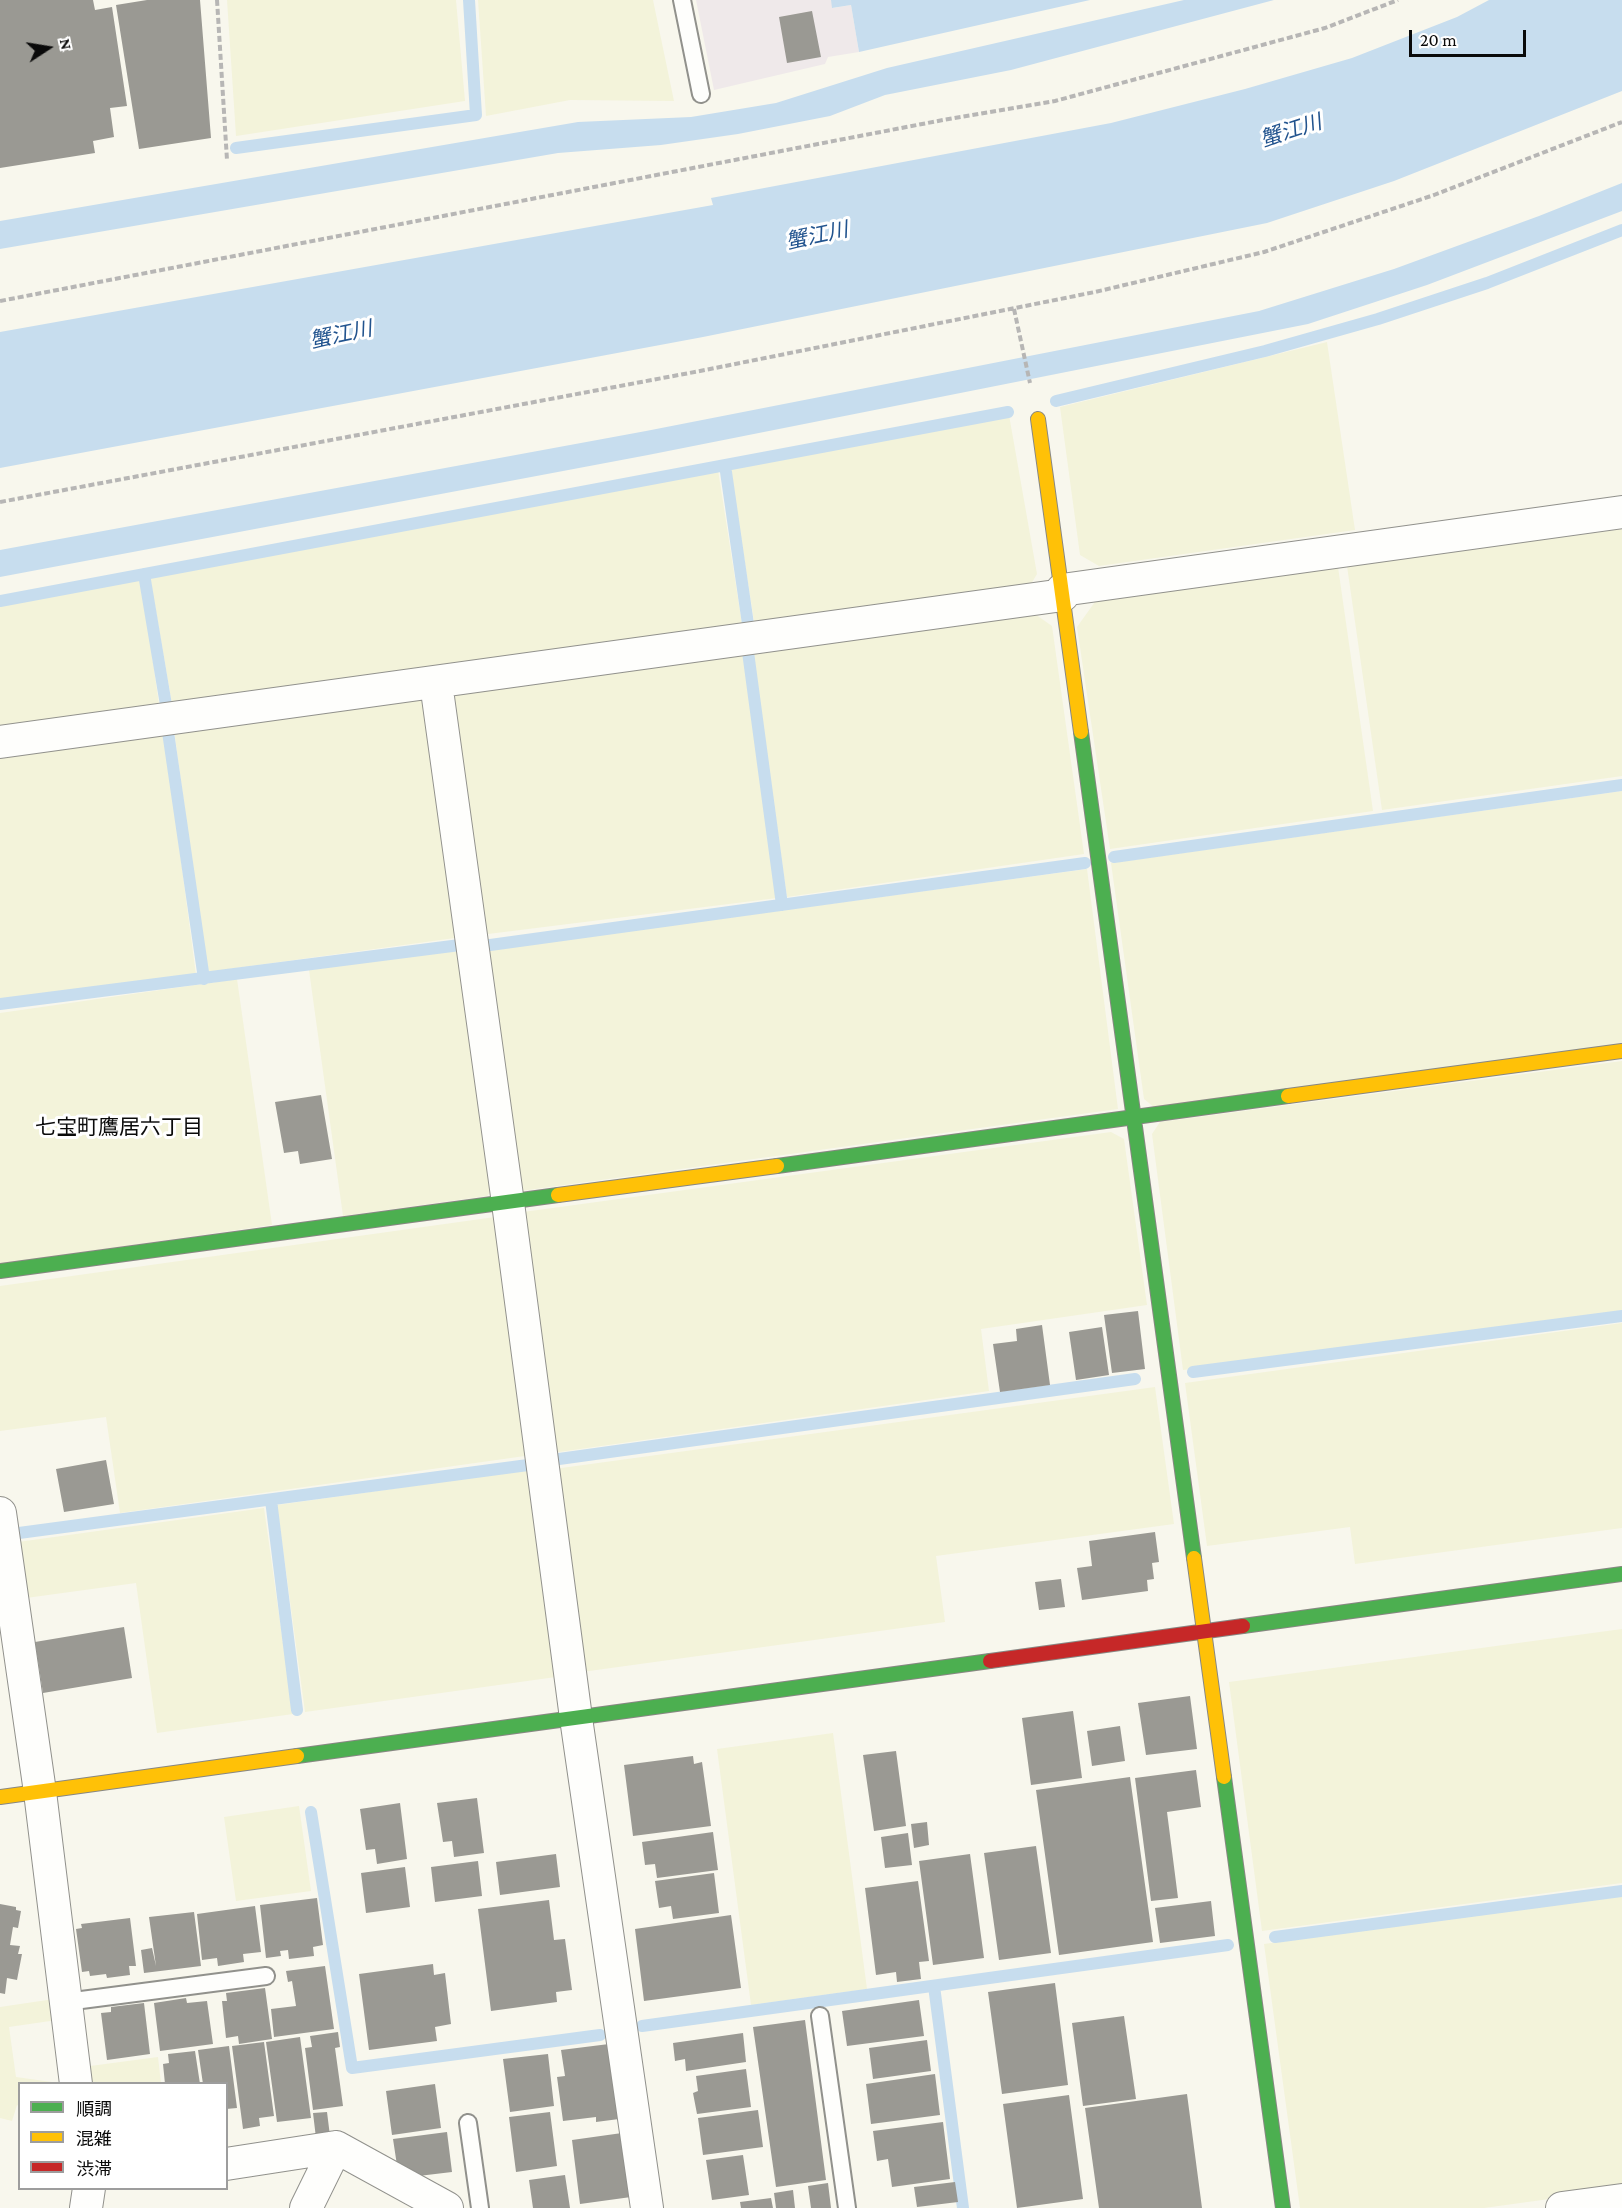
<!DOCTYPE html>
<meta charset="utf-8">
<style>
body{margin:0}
#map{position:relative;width:1622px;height:2208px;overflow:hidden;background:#f8f7ed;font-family:"Crimson Pro","Noto Sans JP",serif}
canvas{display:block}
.legend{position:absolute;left:18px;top:2082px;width:210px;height:108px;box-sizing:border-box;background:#fff;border:2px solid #9d9d9d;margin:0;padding:8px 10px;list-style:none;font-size:18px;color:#0a0a0a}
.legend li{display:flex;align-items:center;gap:12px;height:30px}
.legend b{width:30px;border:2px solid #9d9d9d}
.north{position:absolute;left:18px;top:18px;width:60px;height:60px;-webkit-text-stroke:4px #fff;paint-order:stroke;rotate:78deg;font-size:16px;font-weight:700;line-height:24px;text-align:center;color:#0a0a0a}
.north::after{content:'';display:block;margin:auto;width:21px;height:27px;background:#0a0a0a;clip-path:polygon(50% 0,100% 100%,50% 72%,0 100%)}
.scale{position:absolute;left:1409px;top:30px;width:117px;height:27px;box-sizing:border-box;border:3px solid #0a0a0a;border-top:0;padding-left:8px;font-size:18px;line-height:21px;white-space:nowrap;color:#0a0a0a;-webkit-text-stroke:4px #fff;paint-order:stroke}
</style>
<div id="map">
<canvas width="1622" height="2208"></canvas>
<ul class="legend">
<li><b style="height:8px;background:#4caf50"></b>順調</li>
<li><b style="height:8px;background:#ffc107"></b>混雑</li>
<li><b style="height:8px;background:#c62828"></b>渋滞</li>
</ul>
<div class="north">N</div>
<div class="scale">20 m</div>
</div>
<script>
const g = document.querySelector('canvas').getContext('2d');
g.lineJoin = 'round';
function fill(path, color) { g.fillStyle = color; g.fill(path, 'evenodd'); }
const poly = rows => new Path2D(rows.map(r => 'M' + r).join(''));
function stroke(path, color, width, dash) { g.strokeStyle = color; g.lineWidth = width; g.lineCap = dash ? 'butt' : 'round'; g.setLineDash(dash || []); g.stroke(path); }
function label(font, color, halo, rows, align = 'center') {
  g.font = font + ' "Crimson Pro","Noto Sans JP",serif'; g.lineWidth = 6; g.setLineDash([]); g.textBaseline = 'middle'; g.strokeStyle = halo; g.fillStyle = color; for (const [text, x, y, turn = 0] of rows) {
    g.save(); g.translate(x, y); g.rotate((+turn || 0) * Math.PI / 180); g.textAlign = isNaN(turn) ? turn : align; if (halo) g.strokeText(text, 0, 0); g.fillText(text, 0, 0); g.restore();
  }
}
fill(poly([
 [696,0,831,0,833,8,851,5,859,52,828,57,825,64,714,90]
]), '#efe9ea');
fill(poly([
 [227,0,456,0,465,101,236,136],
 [478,0,653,0,674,101,570,100,486,116],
 [1327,342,1355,530,1099,566,1080,555,1060,407],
 [1009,415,1037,574,1028,589,755,628,730,467],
 [718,470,743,630,173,710,150,577],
 [1622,529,1622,776,1382,810,1347,566],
 [1338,567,1373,811,1110,849,1077,627,1097,599],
 [141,578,160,711,0,732,0,604],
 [1032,612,1052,626,1084,854,787,897,752,652],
 [743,652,777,898,480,935,447,698,453,690],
 [422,696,429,702,462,937,207,972,174,730],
 [164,731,196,975,0,1001,0,753],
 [1622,791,1622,1044,1155,1108,1144,1099,1111,863],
 [1087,869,1118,1109,521,1191,482,951],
 [463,949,496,1185,487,1196,343,1216,309,970],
 [237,979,272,1225,0,1264,0,1013],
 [1622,1061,1622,1311,1183,1370,1152,1134,1160,1122],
 [1111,1132,1124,1139,1147,1305,981,1329,989,1391,552,1453,523,1212],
 [495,1217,532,1455,120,1513,106,1417,0,1431,0,1286],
 [1622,1323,1622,1528,1355,1564,1350,1527,1207,1546,1185,1383],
 [1155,1387,1174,1524,936,1556,945,1622,582,1672,554,1469],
 [534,1469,563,1676,305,1712,277,1505],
 [264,1508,293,1714,157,1733,136,1583,26,1598,18,1542],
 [1622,1629,1622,1883,1262,1931,1229,1682],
 [833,1733,867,1989,751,2005,717,1749],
 [299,1806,311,1891,236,1901,224,1817],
 [1622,1896,1622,2189,1484,2208,1300,2208,1264,1944],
 [54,1999,57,2020,9,2027,16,2077,59,2083,20,2084,19,2106,17,2105,12,2121,0,2118,0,2007],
 [158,2057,161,2083,92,2083,90,2066]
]), '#f3f3da');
fill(poly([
 [831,0,1090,0,859,52,851,5,832,8],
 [1184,0,1274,0,1011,70,885,95,830,116,738,134,661,145,558,153,0,249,0,221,578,122,691,117,776,103,887,68],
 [1489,0,1622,0,1622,91,1394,181,1267,223,703,337,0,468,0,332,713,205,711,198,1111,123,1245,89,1352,58,1457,17],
 [1622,183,1622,211,1427,285,1308,324,648,455,0,577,0,550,646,431,1259,311,1394,269,1539,216]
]), '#c7ddee');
stroke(poly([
 [236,148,476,115,469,0],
 [1056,401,1265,351,1378,319,1487,283,1622,230],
 [725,465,749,631],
 [144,574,167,711],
 [0,601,1008,412],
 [748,652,782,905],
 [168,732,204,979],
 [1114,857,1622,785],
 [483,946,1085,863],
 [0,1004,460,945],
 [1193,1372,1622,1316],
 [559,1459,1135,1379],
 [271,1500,297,1710],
 [19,1533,528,1465],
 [311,1812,352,2068,600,2035],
 [1275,1937,1622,1891],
 [934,1986,963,2208],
 [642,2026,1228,1945]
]), '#c7ddee', 12);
fill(poly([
 [0,0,93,0,95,10,112,7,127,106,110,108,114,137,93,141,95,153,0,168],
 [147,0,200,0,211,138,139,149,116,5],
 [812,11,821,57,787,63,779,17],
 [321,1095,332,1159,300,1164,298,1151,284,1153,275,1102],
 [1138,1311,1145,1369,1112,1373,1104,1315],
 [1042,1325,1050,1385,1000,1392,993,1344,1017,1341,1016,1329],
 [1102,1327,1109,1375,1076,1380,1069,1332],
 [106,1460,114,1504,64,1512,56,1469],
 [1155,1532,1159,1562,1152,1563,1154,1579,1147,1580,1148,1591,1082,1600,1077,1568,1092,1566,1089,1541],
 [1061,1579,1065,1607,1039,1610,1035,1582],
 [124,1627,132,1678,43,1693,35,1642],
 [1190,1696,1197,1749,1146,1755,1138,1703],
 [1073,1711,1082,1778,1031,1785,1022,1718],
 [1120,1726,1125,1761,1092,1766,1087,1731],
 [896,1751,906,1826,874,1831,863,1755],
 [693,1756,694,1764,702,1762,711,1826,633,1836,624,1765],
 [1196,1770,1201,1807,1167,1812,1178,1898,1151,1901,1135,1778],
 [1130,1777,1153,1942,1059,1955,1036,1790],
 [477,1798,484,1853,454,1857,452,1841,443,1842,437,1803],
 [400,1803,407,1859,377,1864,375,1849,366,1850,360,1809],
 [927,1822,929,1845,914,1848,911,1824],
 [713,1832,718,1870,657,1878,655,1864,645,1865,642,1842],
 [908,1833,912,1865,885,1868,881,1837],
 [1036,1846,1051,1953,999,1960,984,1853],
 [556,1854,560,1887,500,1895,496,1862],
 [970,1854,984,1958,933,1965,919,1861],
 [478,1861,482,1896,435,1902,431,1867],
 [405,1867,410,1907,366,1913,361,1873],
 [714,1873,719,1913,673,1919,671,1906,659,1908,655,1881],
 [918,1881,929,1961,919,1962,921,1979,897,1982,896,1972,876,1975,865,1888],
 [317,1898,323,1945,313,1947,314,1956,289,1959,288,1950,280,1951,281,1956,266,1958,260,1905],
 [549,1900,554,1940,565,1939,572,1990,556,1992,557,2002,491,2011,478,1909],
 [1211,1901,1215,1936,1160,1943,1155,1908],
 [0,1904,16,1907,16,1910,21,1911,18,1928,13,1927,10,1945,20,1946,18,1954,22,1954,17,1980,7,1978,5,1994,0,1993],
 [255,1906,261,1952,243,1954,244,1962,218,1966,217,1958,202,1960,197,1914],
 [194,1912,201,1966,144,1973,141,1950,152,1948,156,1966,149,1917],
 [731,1915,741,1988,644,2001,635,1929],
 [130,1918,136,1966,129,1966,130,1975,107,1978,106,1974,90,1976,89,1971,82,1972,76,1929,82,1928,81,1924],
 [433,1964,434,1975,445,1973,451,2024,435,2027,437,2041,369,2050,359,1974],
 [325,1966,334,2029,274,2037,271,2009,296,2006,292,1981,288,1982,286,1971],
 [1055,1983,1068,2085,1002,2094,988,1992],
 [265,1988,272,2039,239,2044,238,2036,226,2038,222,2001,227,2001,226,1993],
 [186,1998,187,2003,207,2001,213,2044,160,2051,154,2003],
 [919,2000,924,2036,847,2046,842,2011],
 [144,2003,150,2054,107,2060,101,2013,111,2012,111,2007],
 [1124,2016,1136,2099,1083,2106,1072,2023],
 [805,2020,826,2180,776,2187,753,2027],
 [338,2032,340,2047,335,2048,343,2106,313,2110,305,2048,312,2047,310,2036],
 [743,2033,746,2062,686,2071,685,2059,675,2061,673,2043],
 [300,2037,311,2118,277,2122,266,2042],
 [927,2040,931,2071,873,2079,869,2048],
 [264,2042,274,2116,259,2118,260,2126,243,2129,232,2046],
 [609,2044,619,2119,596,2122,596,2117,563,2121,557,2077,565,2076,561,2050],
 [229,2046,237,2108,226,2109,226,2084,203,2084,198,2050],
 [195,2051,200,2084,165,2084,163,2064,169,2063,168,2054],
 [548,2054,554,2106,510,2112,503,2059],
 [746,2069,751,2107,697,2114,693,2093,698,2091,696,2076],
 [935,2074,940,2115,871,2124,866,2084],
 [435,2084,441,2128,392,2135,386,2091],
 [1187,2094,1202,2208,1099,2208,1085,2108],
 [1069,2095,1083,2199,1017,2208,1003,2104],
 [758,2110,763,2147,703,2155,698,2118],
 [327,2112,330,2136,316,2138,313,2113],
 [550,2112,557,2166,516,2172,509,2117],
 [943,2122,950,2179,892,2187,888,2159,877,2161,873,2131],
 [447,2132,452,2172,410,2177,398,2172,393,2139],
 [622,2133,631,2197,580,2204,572,2140],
 [743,2155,749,2195,712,2200,706,2160],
 [565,2175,570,2208,533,2208,529,2180],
 [955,2182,958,2202,917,2207,914,2187],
 [828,2183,831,2208,811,2208,808,2186],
 [793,2190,795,2208,776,2208,774,2193],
 [771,2198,773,2208,741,2208,740,2202]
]), '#9a9993');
const lane = poly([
 [682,0,701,94],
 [66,2002,266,1976],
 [820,2016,847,2208],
 [468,2123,480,2208]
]);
const street = poly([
 [1062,590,1622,512],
 [436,683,508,1203,576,1718,647,2208],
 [0,742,1063,595],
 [0,1513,40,1792,76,2084],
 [226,2164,336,2147,447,2208],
 [86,2208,89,2188],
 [306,2208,336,2147],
 [1562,2208,1622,2200]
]);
const fast = poly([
 [1081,732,1194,1558],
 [777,1166,1288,1096],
 [0,1271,558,1195],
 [1243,1626,1622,1574],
 [297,1756,990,1661],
 [1224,1777,1283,2208]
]);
const slow = poly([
 [1038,419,1081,732],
 [1288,1096,1622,1051],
 [558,1195,777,1166],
 [1194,1558,1224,1777],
 [0,1797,297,1756]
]);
const jam = poly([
 [990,1661,1243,1626]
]);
stroke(lane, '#91918c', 20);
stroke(street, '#91918c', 34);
stroke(fast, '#888783', 16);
stroke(slow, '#888783', 16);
stroke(jam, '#888783', 16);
stroke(poly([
 [217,0,227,160],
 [0,301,943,120,1055,101,1325,28,1398,0],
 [1014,309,1030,383],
 [0,502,700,371,1095,292,1264,252,1434,195,1622,122]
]), '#b7b6b5', 4, [6, 3]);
stroke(lane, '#fefefc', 16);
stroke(street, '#fefefc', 32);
stroke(fast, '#4caf50', 14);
stroke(slow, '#ffc107', 14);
stroke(jam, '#c62828', 14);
label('italic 21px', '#21538e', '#fff', [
 ["蟹江川",1291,131,-18],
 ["蟹江川",817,236,-12],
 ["蟹江川",341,335,-12]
]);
label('21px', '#0a0a0a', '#fff', [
 ["七宝町鷹居六丁目",119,1128]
]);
</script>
